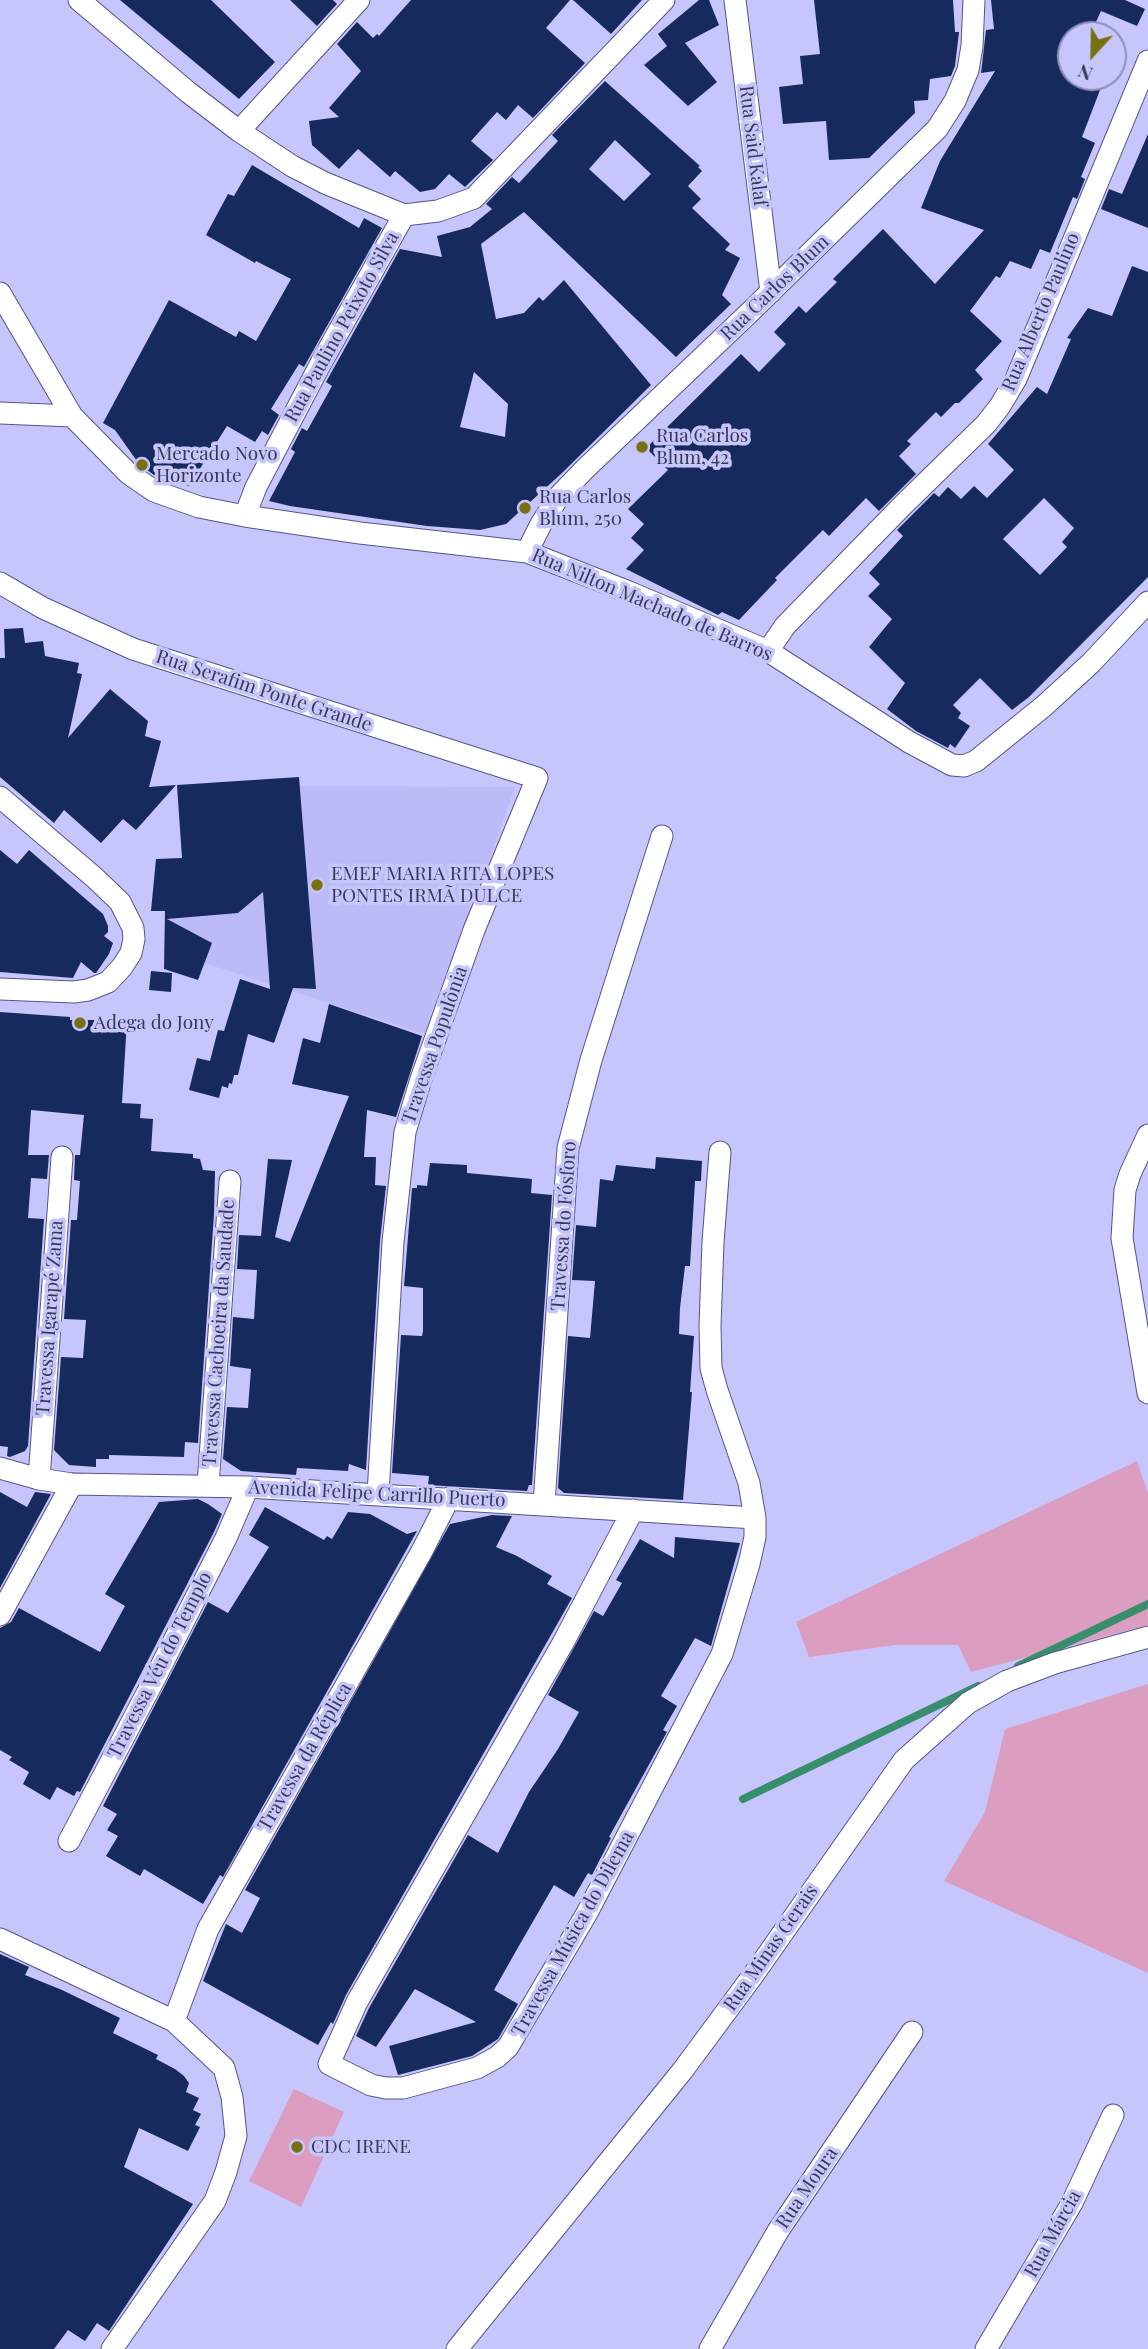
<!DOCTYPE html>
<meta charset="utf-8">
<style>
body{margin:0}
#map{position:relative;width:1148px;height:2349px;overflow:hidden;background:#c6c6fc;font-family:"Playfair Display",serif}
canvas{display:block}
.north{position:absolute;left:1057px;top:21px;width:70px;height:70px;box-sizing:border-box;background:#c6c6fc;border:2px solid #8e8eb9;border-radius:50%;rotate:202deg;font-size:19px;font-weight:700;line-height:28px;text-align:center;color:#393954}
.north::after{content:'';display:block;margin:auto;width:24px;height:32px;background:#787113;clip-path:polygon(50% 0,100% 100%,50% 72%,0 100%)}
</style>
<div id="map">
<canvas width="1148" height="2349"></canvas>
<div class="north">N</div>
</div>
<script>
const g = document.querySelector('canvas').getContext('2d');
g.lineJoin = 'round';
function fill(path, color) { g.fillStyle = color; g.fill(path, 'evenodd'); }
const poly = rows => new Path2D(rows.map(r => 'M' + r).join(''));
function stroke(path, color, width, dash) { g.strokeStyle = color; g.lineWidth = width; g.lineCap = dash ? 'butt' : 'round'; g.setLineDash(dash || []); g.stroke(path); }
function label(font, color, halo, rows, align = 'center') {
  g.font = font + ' "Playfair Display",serif'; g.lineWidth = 7; g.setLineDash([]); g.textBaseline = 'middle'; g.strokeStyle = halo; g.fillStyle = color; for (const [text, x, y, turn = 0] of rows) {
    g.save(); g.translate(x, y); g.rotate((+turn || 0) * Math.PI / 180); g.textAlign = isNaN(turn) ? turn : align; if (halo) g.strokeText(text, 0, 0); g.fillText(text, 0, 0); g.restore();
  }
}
fill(poly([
 [177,785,515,787,428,1035,164,950,165,911,151,911,156,859,182,858]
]), '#bcbbf7');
fill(poly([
 [1137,1461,1148,1493,1148,1625,971,1672,958,1645,895,1645,809,1657,796,1622],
 [1148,1684,1148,1973,944,1881,985,1812,1005,1729],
 [294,2089,344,2112,301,2207,249,2181]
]), '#db9ec0');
stroke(poly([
 [1018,1666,1148,1604],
 [743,1799,978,1686]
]), '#378e6d', 8);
fill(poly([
 [120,0,211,0,275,62,239,99],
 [290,0,333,0,337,4,317,26],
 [411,0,570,0,546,28,585,63,533,118,518,105,506,120,497,112,471,141,493,160,465,187,449,174,435,189,420,192,395,171,390,177,358,149,339,169,312,145,309,121,339,117,329,108,361,71,337,44,357,22,373,38,377,34,379,36],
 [573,0,642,0,611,34],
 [699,0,709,0,719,25,685,43,717,82,688,106,644,65,667,46,658,34],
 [814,0,953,0,955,32,959,32,955,66,951,76,930,79,928,100,914,101,915,113,869,158,829,160,826,121,783,124,779,87,803,84,800,56,820,54],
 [991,0,1125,0,1145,9,1137,26,1101,11,1090,35,1071,35,1071,77,1105,77,1082,137,1095,143,1081,177,1085,179,1077,199,1073,197,1050,253,1040,249,1031,269,1010,261,1000,278,996,276,970,311,1002,341,975,370,983,379,959,403,955,403,941,417,936,412,907,441,911,444,899,456,916,474,879,511,866,498,829,536,823,530,775,578,777,580,739,620,722,612,718,615,626,569,644,550,631,538,644,524,628,509,668,470,646,448,741,354,759,372,786,344,774,332,799,306,806,313,837,282,833,279,883,229,935,284,984,230,921,208,940,161,995,71,981,73,986,30,994,29],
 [605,81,700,166,698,167,702,171,688,186,701,199,692,208,730,244,725,250,740,258,722,295,731,304,676,357,524,212,481,244,496,319,524,313,539,297,543,301,564,280,651,385,562,473,506,524,480,530,427,526,290,506,269,501,295,452,291,449,302,428,307,431,332,386,326,382,400,249,442,257,437,236,470,227,492,209,486,204,512,177,519,183,558,141,552,135],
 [615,140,651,174,624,201,589,169],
 [474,372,508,404,505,437,460,427],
 [1148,134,1148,228,1101,209,1109,189,1122,194],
 [252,165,359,228,364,218,382,228,304,367,299,364,271,409,279,415,268,435,262,431,255,442,227,426,189,486,154,475,139,464,115,430,103,423,169,300,236,337,239,331,256,341,291,279,256,261,255,263,206,235,228,194,234,196],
 [1132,266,1148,272,1148,577,1029,697,1012,710,980,678,953,705,961,713,958,718,970,726,955,748,950,744,948,748,916,731,887,709,905,683,869,647,892,619,868,596,880,584,869,573,903,536,897,530,934,493,939,497,948,487,961,499,974,486,987,498,1014,470,988,444,1037,387,1047,394,1071,339,1067,338,1088,308,1112,316],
 [1044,498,1074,528,1062,542,1067,547,1040,575,1003,539],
 [23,628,25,643,43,641,45,656,79,663,77,673,82,674,68,738,110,689,148,721,145,736,161,741,149,787,176,785,136,830,123,819,101,843,64,810,54,823,0,777,0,658,5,658,4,629],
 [299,777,316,989,293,988,274,1043,248,1034,238,1075,234,1075,232,1084,229,1083,228,1088,222,1086,219,1098,189,1090,197,1058,210,1061,218,1030,224,1031,240,979,270,989,263,892,238,913,167,919,212,943,198,980,164,969,165,911,151,911,156,859,182,858,177,785],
 [0,850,17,864,29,850,103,914,108,926,108,932,104,936,113,943,109,954,96,973,94,973,81,962,73,978,0,972],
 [151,971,172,973,171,992,149,990],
 [329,1004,422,1036,396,1117,367,1110,364,1157,376,1157,375,1185,386,1186,380,1241,366,1470,349,1464,348,1471,297,1468,296,1475,241,1471,223,1459,227,1407,248,1408,251,1369,230,1366,233,1317,254,1319,257,1270,237,1269,239,1235,261,1236,268,1159,292,1160,275,1237,290,1242,349,1096,292,1084,303,1038,320,1043],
 [0,1012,70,1017,70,1020,127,1020,122,1103,141,1104,140,1118,153,1119,151,1151,193,1154,193,1158,200,1159,203,1170,215,1171,214,1214,198,1443,185,1442,184,1457,109,1455,109,1459,96,1459,96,1467,69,1465,54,1450,61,1357,83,1358,86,1320,64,1319,71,1220,77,1220,80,1181,74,1180,75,1155,80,1155,84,1115,31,1110,28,1155,49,1155,47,1179,31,1178,28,1218,44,1219,28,1446,25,1451,10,1457,7,1456,8,1447,0,1446],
 [656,1157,702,1161,701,1181,695,1181,690,1266,685,1266,680,1308,679,1334,694,1336,690,1392,692,1392,683,1500,564,1493,558,1488,568,1336,590,1338,595,1281,572,1280,576,1225,596,1227,600,1179,613,1181,616,1165,655,1169],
 [430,1163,467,1165,467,1173,532,1179,531,1193,552,1195,532,1485,529,1485,527,1491,428,1485,429,1476,392,1473,401,1335,422,1336,423,1331,423,1288,404,1286,412,1188,417,1188,417,1185,427,1186],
 [0,1492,27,1507,35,1492,51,1494,0,1588],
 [198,1499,208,1504,222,1514,214,1532,80,1792,77,1791,74,1796,57,1787,50,1800,23,1784,29,1772,9,1760,12,1757,0,1750,0,1628,11,1622,19,1608,100,1652,125,1606,105,1594,159,1502],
 [265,1507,324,1540,327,1536,332,1539,348,1512,370,1514,407,1534,417,1531,223,1877,220,1875,203,1904,144,1869,140,1876,106,1856,118,1836,107,1830,117,1814,103,1806,208,1602,228,1613,269,1547,249,1535],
 [492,1515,512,1516,496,1547,517,1556,552,1576,547,1584,572,1598,346,1995,333,2024,331,2022,318,2045,203,1981,226,1924,242,1933,260,1898,245,1890,450,1524],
 [675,1537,740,1543,711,1646,695,1638,661,1696,677,1706,663,1730,667,1732,609,1837,611,1838,592,1875,588,1873,574,1897,554,1885,516,1951,494,1990,518,2004,498,2039,472,2056,398,2075,389,2046,476,2022,415,1989,376,2047,356,2036,369,2008,468,1835,498,1853,529,1792,558,1749,579,1712,548,1695,594,1611,603,1616,622,1583,616,1580,640,1539,674,1558],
 [0,1954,29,1967,25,1975,62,1990,120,2018,113,2033,158,2055,156,2059,175,2069,184,2076,189,2083,186,2092,199,2098,193,2110,201,2114,195,2125,200,2127,188,2151,139,2128,124,2167,193,2204,109,2331,97,2323,85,2341,68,2330,54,2349,0,2349]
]), '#162a5d');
const street = poly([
 [79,0,188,92,239,131,292,166,325,183,404,215,438,211,474,198,664,0],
 [735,0,771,292],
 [239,131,359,0],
 [0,293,72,416,128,473,154,491,199,507,245,516,360,533,527,552,629,592,768,651,909,742,952,765,964,766,976,761,1044,706,1091,663,1148,602],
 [0,413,72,416],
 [245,516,256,487,322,361,404,215],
 [527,552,541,524,559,496,586,468,748,314,937,129,955,101,968,70,972,46,974,0],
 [0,583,43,608,133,649,537,778,474,930,421,1079,405,1132,393,1242,378,1494],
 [768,651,785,626,902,506,986,424,1000,406,1016,379,1148,61],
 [0,797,95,878,120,902,133,928,134,939,131,953,122,967,108,982,88,990,74,992,0,989],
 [1148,1135,1130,1174,1125,1190,1122,1238,1148,1393],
 [0,1468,39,1479,72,1484,248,1487,755,1518],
 [39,1479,62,1157],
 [208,1485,230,1181],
 [544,1504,568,1148,591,1060,662,836],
 [633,1510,563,1643,357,2002,329,2064,371,2085,386,2088,403,2088,477,2068,497,2057,508,2047,587,1913,722,1654,749,1564,755,1537,755,1518,749,1483,717,1390,711,1368,710,1326,713,1242,720,1152],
 [0,1615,72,1484],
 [69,1841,155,1678,226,1538,248,1487],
 [0,1939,174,2021,224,2068,232,2097,236,2136,226,2172,215,2201,112,2349],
 [174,2021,208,1929,422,1551,449,1498],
 [457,2349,683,2070,754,1974,904,1760,968,1703,1007,1681,1055,1663,1148,1637],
 [710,2349,778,2231,912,2032],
 [986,2349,1072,2203,1113,2115]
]);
stroke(street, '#56538e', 23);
stroke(street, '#fff', 21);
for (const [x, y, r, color] of [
 [642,447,7,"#787113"],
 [142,465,7,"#787113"],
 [525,508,7,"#787113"],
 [317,885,7,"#787113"],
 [80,1023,7,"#787113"],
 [297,2147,7,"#787113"]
]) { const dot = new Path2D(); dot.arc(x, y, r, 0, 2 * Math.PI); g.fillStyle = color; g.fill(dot); stroke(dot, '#c6c6fc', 2.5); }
label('19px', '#393954', '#c6c6fc', [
 ["Rua Said Kalaf",753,146,83],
 ["Rua Carlos Blum",775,288,-44],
 ["Rua Alberto Paulino",1041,312,-67],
 ["Rua Paulino Peixoto Silva",342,327,-61],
 ["Rua Nilton Machado de Barros",652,605,23],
 ["Rua Serafim Ponte Grande",264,691,18],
 ["Travessa Populônia",435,1045,-71],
 ["Travessa do Fósforo",564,1226,-86],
 ["Travessa Igarapé Zama",50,1318,-86],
 ["Travessa Cachoeira da Saudade",219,1333,-86],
 ["Avenida Felipe Carrillo Puerto",377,1494,3],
 ["Travessa Véu do Templo",160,1665,-63],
 ["Travessa da Réplica",305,1757,-60],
 ["Travessa Música do Dilema",573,1934,-61],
 ["Rua Minas Gerais",771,1948,-55],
 ["Rua Moura",807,2188,-56],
 ["Rua Márcia",1053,2234,-61]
]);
label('19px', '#393954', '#c6c6fc', [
 ["Rua Carlos",656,436],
 ["Blum, 42",656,458],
 ["Mercado Novo",156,454],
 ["Horizonte",156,476],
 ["Rua Carlos",539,497],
 ["Blum, 250",539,519],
 ["EMEF MARIA RITA LOPES",331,874],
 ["PONTES IRMÃ DULCE",331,896],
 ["Adega do Jony",94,1023],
 ["CDC IRENE",311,2147]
], 'left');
</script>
